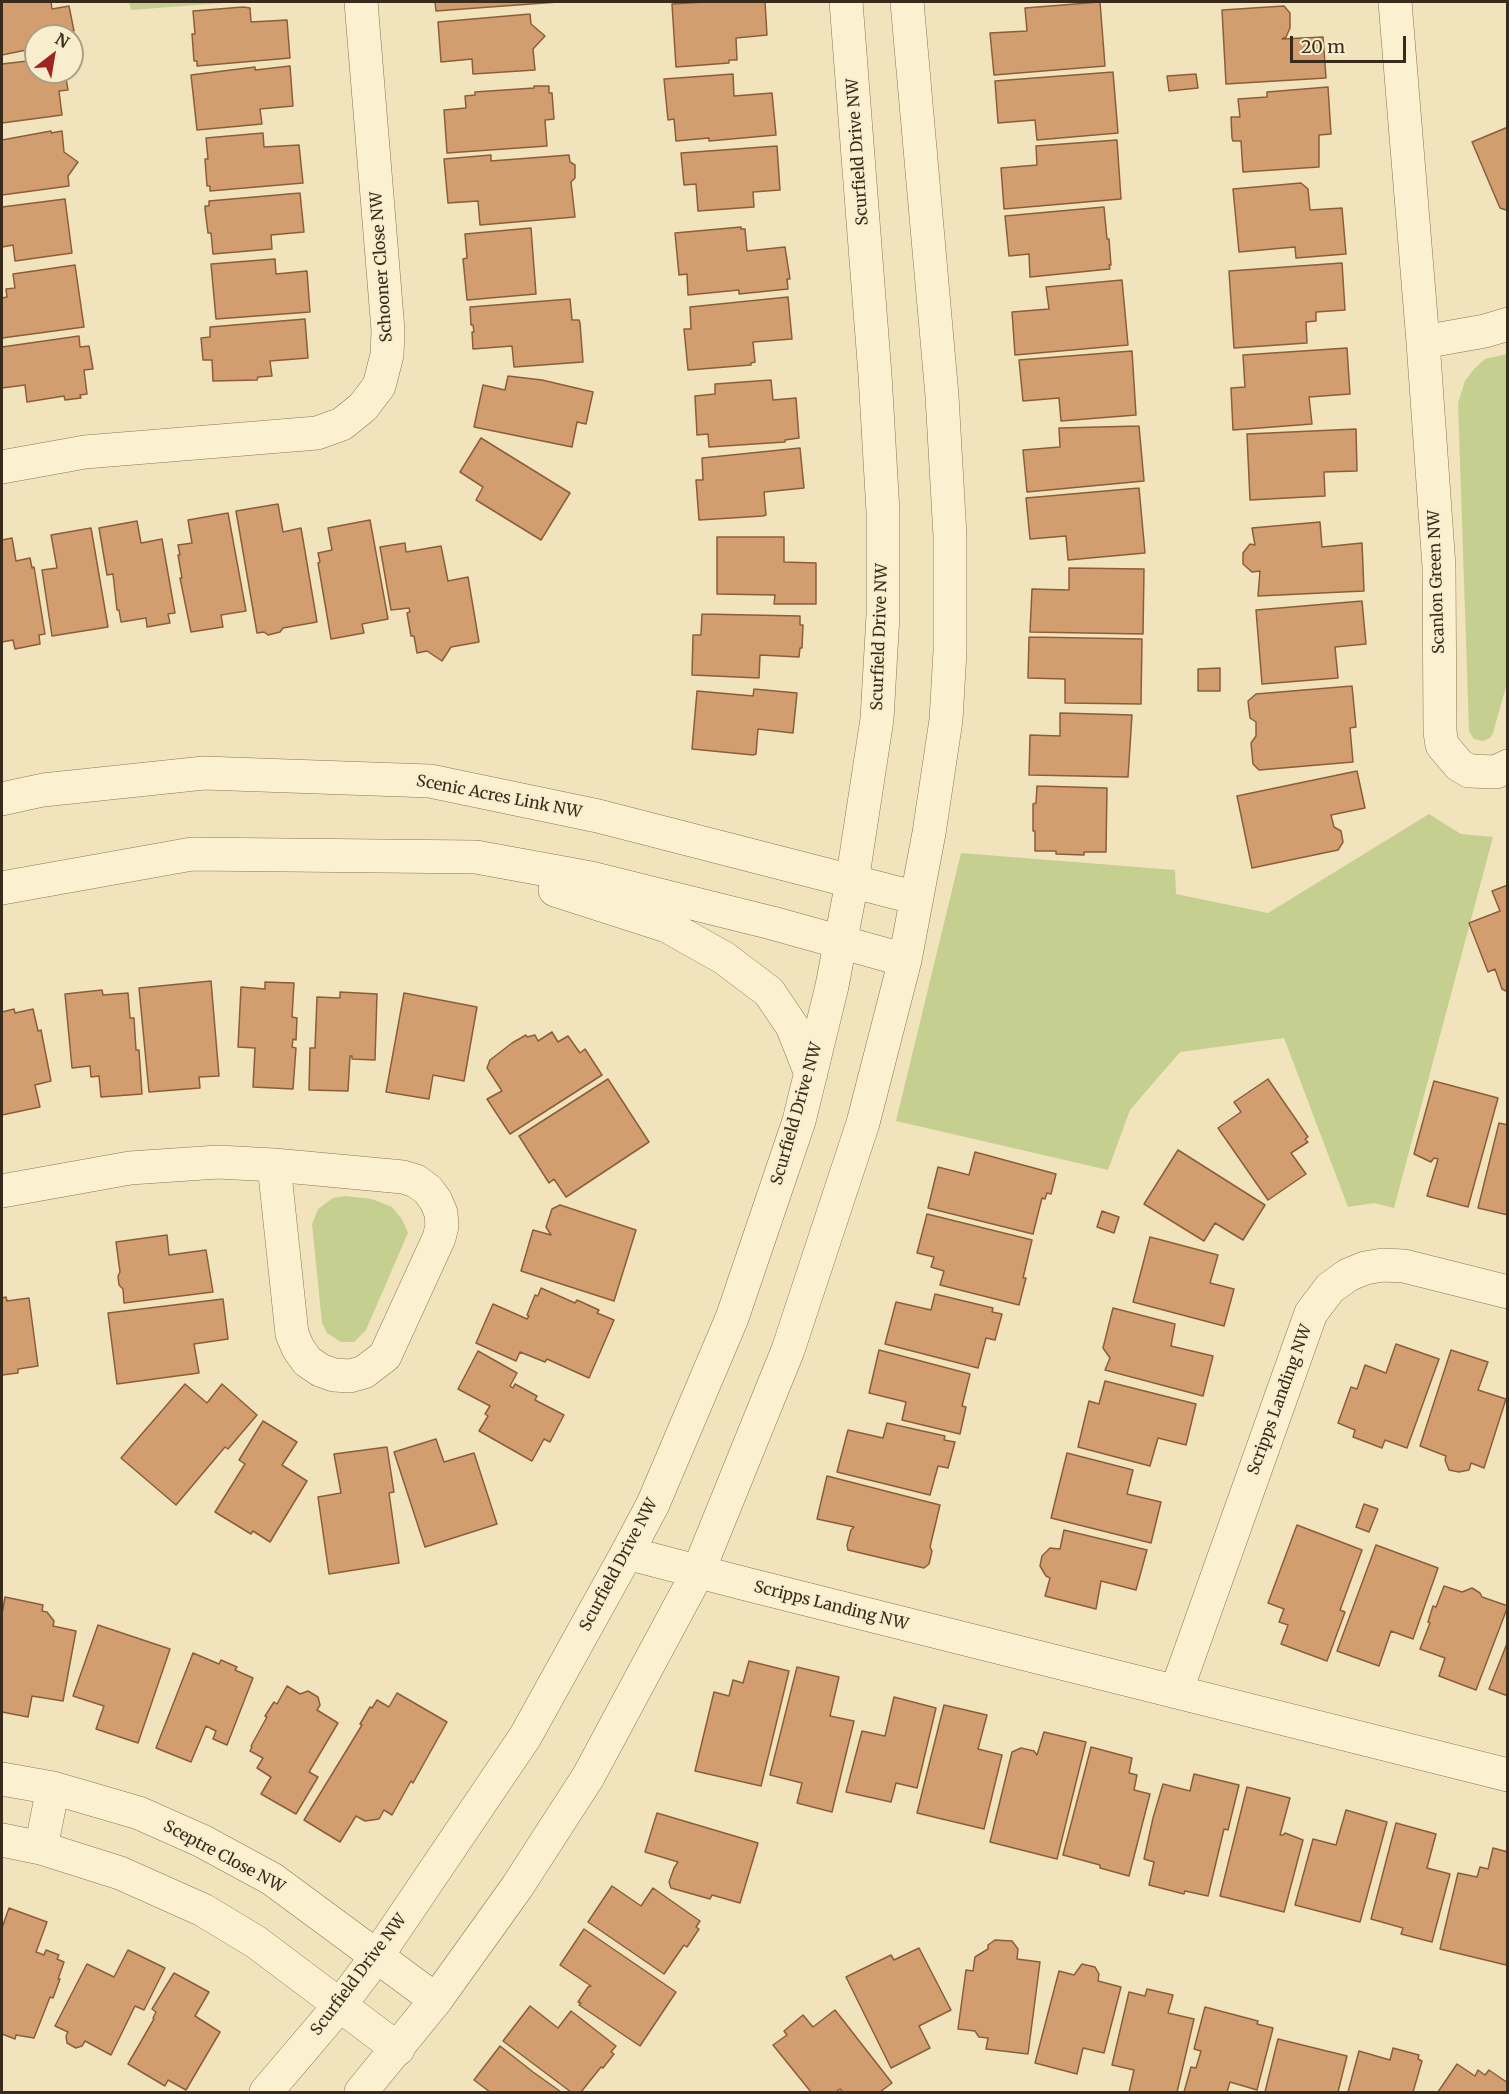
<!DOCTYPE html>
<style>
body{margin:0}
#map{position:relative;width:1509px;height:2094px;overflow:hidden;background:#f1e4bd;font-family:Merriweather,serif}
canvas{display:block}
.frame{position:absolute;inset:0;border:3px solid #382b1b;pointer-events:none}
.north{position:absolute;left:24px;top:24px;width:60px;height:60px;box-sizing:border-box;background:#f8eecd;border:2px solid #aba086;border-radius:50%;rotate:31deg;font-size:16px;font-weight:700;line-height:24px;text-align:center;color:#382b1b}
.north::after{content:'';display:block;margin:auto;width:21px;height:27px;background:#9e2620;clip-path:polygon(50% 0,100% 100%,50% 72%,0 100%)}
.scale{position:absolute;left:1290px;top:36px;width:116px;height:27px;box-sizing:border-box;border:3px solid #382b1b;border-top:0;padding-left:8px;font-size:18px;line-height:21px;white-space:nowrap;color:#382b1b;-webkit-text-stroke:4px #f8eecd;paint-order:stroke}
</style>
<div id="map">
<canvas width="1509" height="2094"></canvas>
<div class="frame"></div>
<div class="north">N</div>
<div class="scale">20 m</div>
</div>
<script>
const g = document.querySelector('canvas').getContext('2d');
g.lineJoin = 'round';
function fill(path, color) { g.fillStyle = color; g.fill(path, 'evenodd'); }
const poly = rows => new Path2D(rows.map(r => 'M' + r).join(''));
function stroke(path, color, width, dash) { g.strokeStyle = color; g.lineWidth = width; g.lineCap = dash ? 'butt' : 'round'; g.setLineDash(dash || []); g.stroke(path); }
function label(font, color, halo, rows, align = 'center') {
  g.font = font + ' Merriweather,serif'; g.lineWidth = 4.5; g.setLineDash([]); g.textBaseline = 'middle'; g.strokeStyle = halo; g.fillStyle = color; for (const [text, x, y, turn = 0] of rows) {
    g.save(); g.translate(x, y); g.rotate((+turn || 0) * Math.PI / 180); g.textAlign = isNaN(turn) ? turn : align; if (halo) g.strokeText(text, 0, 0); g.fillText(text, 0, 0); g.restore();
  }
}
fill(poly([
 [129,2,237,2,131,10],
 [1507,354,1507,683,1493,733,1490,738,1483,741,1474,739,1469,731,1458,403,1465,381,1474,369,1485,359],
 [1429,814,1461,834,1493,837,1394,1208,1374,1203,1348,1207,1284,1038,1180,1052,1130,1110,1108,1170,896,1121,961,853,1175,870,1176,894,1268,913],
 [345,1196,372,1199,392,1207,402,1219,408,1233,366,1330,354,1342,341,1342,327,1333,322,1323,312,1224,318,1209,333,1198]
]), '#c5d090');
const building = poly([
 [2,2,51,2,52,9,69,6,74,31,57,34,57,36,36,36,36,48,2,55,2,2],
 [435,2,558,2,436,11,435,2],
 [704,2,765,2,767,35,736,38,737,60,729,60,729,63,676,67,672,4,704,2],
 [1100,2,1105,66,994,75,990,33,1027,31,1025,8,1100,2],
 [1284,6,1290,13,1290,28,1286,37,1282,39,1323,37,1326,78,1226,84,1222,10,1284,6],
 [243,7,250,8,251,22,287,20,290,58,197,66,197,61,194,61,192,34,195,34,193,11,243,7],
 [530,14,531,24,545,36,533,49,535,70,473,74,472,59,441,62,438,22,530,14],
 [36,60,36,72,65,72,68,90,59,91,62,115,2,123,2,64,36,60],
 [290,66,293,106,260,109,262,124,197,130,191,75,255,67,255,70,290,66],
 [1113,72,1118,133,1037,140,1035,120,998,123,995,81,1113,72],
 [733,74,734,96,772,93,776,135,709,141,709,138,676,141,674,119,668,120,664,79,733,74],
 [1196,74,1198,88,1169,91,1167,76,1196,74],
 [534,86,549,86,549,93,552,93,554,119,545,120,547,146,447,153,444,110,466,108,465,96,475,95,475,92,534,88,534,86],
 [1328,87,1331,134,1319,135,1319,167,1243,172,1241,141,1233,141,1232,138,1231,117,1240,117,1238,99,1267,97,1267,92,1328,87],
 [1508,127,1508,210,1506,210,1500,208,1472,142,1508,127],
 [51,131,51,133,62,131,64,152,78,162,68,176,69,186,2,195,2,140,51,131],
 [263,133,264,147,299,145,303,183,210,191,210,186,207,186,205,159,208,159,206,138,263,133],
 [1117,140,1121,199,1004,209,1001,168,1037,165,1036,146,1117,140],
 [777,146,780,190,753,192,754,207,698,211,696,184,684,185,681,153,777,146],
 [491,155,491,161,569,155,570,162,575,165,575,178,571,182,575,217,480,225,478,201,448,203,444,159,491,155],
 [1301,183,1308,189,1310,210,1342,208,1346,254,1296,258,1295,247,1239,252,1233,189,1301,183],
 [300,193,304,232,271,235,272,249,213,254,211,233,208,233,205,209,205,206,209,206,209,201,300,193],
 [65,199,72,253,15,261,13,245,2,247,2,207,65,199],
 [1104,207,1107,239,1109,239,1111,265,1109,265,1110,269,1030,277,1029,254,1009,256,1005,216,1104,207],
 [741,227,741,229,745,229,747,251,785,247,790,279,787,279,788,289,739,294,739,290,688,295,687,274,679,275,675,233,741,227],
 [531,228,536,294,467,300,463,259,467,258,465,234,531,228],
 [275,259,276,274,307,271,310,312,216,319,211,264,275,259],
 [1342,263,1345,310,1316,312,1316,321,1306,322,1307,343,1234,348,1229,271,1342,263],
 [75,265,84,327,2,338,2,298,7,297,6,289,15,288,13,274,75,265],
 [1122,280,1128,345,1015,355,1012,312,1049,309,1046,287,1122,280],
 [788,297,792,339,753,342,755,362,751,363,751,365,688,370,684,329,691,329,690,307,788,297],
 [570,299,572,320,579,320,580,323,583,362,514,367,512,346,473,349,472,332,474,332,473,325,471,325,470,307,570,299],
 [305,319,308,358,270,361,272,376,258,377,257,380,213,381,212,360,203,360,201,338,210,337,210,327,305,319],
 [79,336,80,347,89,346,93,369,84,370,87,394,80,395,81,398,65,400,64,396,27,402,25,385,2,388,2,347,79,336],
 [1347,348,1350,394,1309,397,1312,424,1233,430,1231,388,1245,387,1243,355,1347,348],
 [1132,351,1136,415,1061,421,1059,398,1023,401,1019,360,1132,351],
 [508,376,542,380,593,392,586,424,577,422,572,447,474,427,483,385,505,390,508,376],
 [771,380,773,400,796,398,799,438,785,440,785,442,709,447,708,434,697,435,695,396,715,394,715,384,771,380],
 [1139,426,1144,481,1027,492,1023,450,1060,447,1059,428,1139,426],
 [1356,429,1357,471,1324,472,1325,496,1250,500,1247,434,1356,429],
 [481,438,570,493,541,540,476,500,483,487,460,472,481,438],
 [800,448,804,488,764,492,766,515,763,516,699,520,696,480,703,480,702,458,800,448],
 [1139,488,1145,553,1068,560,1066,536,1030,539,1026,498,1139,488],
 [278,504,283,532,301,528,317,622,283,628,280,632,268,635,264,632,257,633,236,511,278,504],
 [228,513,246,611,221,615,223,627,191,632,180,578,182,578,178,555,180,555,178,545,192,543,188,520,228,513],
 [370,520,388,619,362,624,364,633,331,639,318,563,320,562,318,553,332,550,328,528,370,520],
 [137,521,141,543,162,539,175,613,168,614,170,623,147,627,146,618,121,622,119,610,117,610,113,574,107,575,99,528,137,521],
 [1320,522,1322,547,1362,543,1364,591,1258,596,1260,571,1252,572,1243,564,1243,553,1250,544,1255,545,1252,528,1320,522],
 [91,528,108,627,52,636,42,570,57,568,51,535,91,528],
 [717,537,784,537,784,562,816,563,816,604,774,604,775,595,717,594,717,537],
 [12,538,16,561,30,558,32,568,34,567,45,634,39,635,40,644,15,649,13,640,2,642,2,540,12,538],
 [405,543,406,552,441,546,448,581,468,577,479,642,451,647,442,661,427,651,417,653,414,636,411,636,407,613,410,612,409,608,391,610,380,547,405,543],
 [1069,568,1144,569,1143,634,1030,632,1032,589,1069,590,1069,568],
 [1362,601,1366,644,1335,647,1338,678,1262,684,1256,610,1362,601],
 [702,614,800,616,800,625,803,625,802,648,800,648,799,657,760,655,759,678,692,675,693,635,701,635,702,614],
 [1029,637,1142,639,1141,704,1065,703,1065,679,1028,678,1029,637],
 [1220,668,1220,691,1198,691,1198,669,1220,668],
 [1352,686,1356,727,1350,728,1353,762,1259,770,1253,764,1251,743,1256,736,1256,722,1250,718,1248,701,1256,694,1352,686],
 [754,689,797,693,793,733,758,729,756,754,753,755,692,749,697,691,753,696,754,689],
 [1060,713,1132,715,1128,777,1029,775,1030,735,1060,736,1060,713],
 [1357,771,1365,808,1331,815,1334,827,1341,831,1343,842,1338,850,1252,868,1237,796,1357,771],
 [1037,786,1107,788,1106,852,1084,852,1084,855,1056,854,1056,851,1035,851,1035,831,1033,831,1033,804,1036,803,1037,786],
 [1508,885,1508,992,1502,989,1495,969,1488,972,1469,923,1500,911,1492,891,1508,885],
 [211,981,219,1076,199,1077,200,1088,149,1092,139,988,211,981],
 [265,982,294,983,292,1017,297,1018,296,1040,293,1039,292,1047,296,1048,293,1089,253,1087,255,1048,238,1047,241,987,265,989,265,982],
 [102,990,103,995,128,993,130,1018,134,1018,136,1050,139,1050,142,1094,101,1097,99,1076,91,1077,90,1066,72,1068,65,994,102,990],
 [340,992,377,994,375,1060,352,1059,352,1056,350,1056,348,1091,309,1090,310,1048,315,1048,317,997,340,998,340,992],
 [404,993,477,1007,464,1081,433,1075,429,1099,386,1092,404,993],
 [14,1009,15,1013,33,1009,38,1031,41,1030,51,1081,35,1085,40,1107,2,1115,2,1012,14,1009],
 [552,1032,558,1042,568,1036,580,1053,585,1049,602,1075,510,1134,487,1099,502,1091,487,1068,490,1060,512,1043,526,1035,527,1037,535,1035,538,1041,552,1032],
 [608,1079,649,1142,566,1197,554,1179,549,1183,519,1136,608,1079],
 [1268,1079,1308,1137,1305,1139,1308,1142,1291,1153,1306,1174,1268,1200,1218,1128,1241,1112,1234,1102,1268,1079],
 [1434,1081,1498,1098,1468,1207,1427,1196,1438,1159,1434,1158,1431,1162,1414,1154,1434,1081],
 [1499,1123,1508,1125,1508,1215,1478,1208,1499,1123],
 [1178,1150,1265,1205,1243,1240,1215,1223,1204,1241,1144,1204,1178,1150],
 [975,1152,1056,1174,1051,1194,1047,1193,1045,1199,1042,1198,1033,1234,928,1208,938,1167,969,1175,975,1152],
 [560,1205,636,1230,614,1301,521,1271,533,1230,551,1235,546,1227,552,1209,560,1205],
 [1102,1211,1119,1217,1114,1233,1097,1227,1102,1211],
 [927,1214,1032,1240,1023,1278,1026,1278,1019,1305,940,1285,944,1271,931,1267,934,1257,917,1253,927,1214],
 [167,1235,169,1255,206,1250,213,1292,124,1303,123,1289,119,1285,118,1276,120,1272,116,1242,167,1235],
 [1150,1237,1218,1255,1210,1283,1234,1289,1224,1326,1133,1302,1150,1237],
 [541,1288,575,1303,577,1300,599,1310,597,1313,614,1320,589,1378,547,1359,545,1362,520,1352,516,1361,476,1343,493,1304,527,1319,529,1316,527,1315,535,1295,538,1296,541,1288],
 [935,1294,993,1308,992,1312,1002,1314,995,1340,986,1338,978,1368,885,1344,896,1302,931,1310,935,1294],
 [6,1297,7,1301,29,1298,38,1366,18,1369,18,1373,2,1375,2,1298,6,1297],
 [223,1299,228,1339,194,1344,199,1373,117,1384,108,1313,223,1299],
 [1113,1308,1175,1324,1171,1346,1213,1356,1203,1396,1105,1370,1110,1358,1103,1348,1113,1308],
 [1396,1344,1439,1359,1407,1448,1385,1440,1382,1448,1353,1437,1355,1430,1338,1423,1351,1387,1357,1389,1365,1365,1386,1373,1396,1344],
 [879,1350,970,1374,962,1406,966,1407,960,1434,902,1420,906,1402,869,1393,879,1350],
 [1451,1350,1488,1362,1478,1390,1506,1399,1484,1468,1471,1463,1469,1470,1459,1472,1449,1470,1445,1460,1446,1456,1420,1446,1451,1350],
 [478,1351,517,1373,510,1386,513,1388,515,1384,537,1396,535,1400,564,1415,550,1442,544,1439,532,1461,479,1431,488,1416,485,1414,490,1406,458,1389,478,1351],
 [1105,1381,1196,1404,1186,1445,1158,1438,1150,1466,1078,1447,1089,1401,1099,1404,1105,1381],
 [185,1384,207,1403,222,1384,257,1415,228,1449,225,1447,176,1505,121,1458,185,1384],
 [263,1421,297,1442,282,1465,307,1481,270,1542,253,1531,251,1534,215,1512,245,1464,239,1460,263,1421],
 [887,1423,945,1436,944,1440,955,1442,948,1468,938,1466,930,1495,837,1472,848,1430,883,1438,887,1423],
 [436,1439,444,1462,474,1453,497,1524,425,1547,394,1452,436,1439],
 [387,1447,394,1492,389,1493,399,1563,329,1574,318,1497,341,1493,334,1454,387,1447],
 [1067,1453,1133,1470,1127,1494,1161,1502,1151,1543,1051,1518,1067,1453],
 [827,1476,940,1505,930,1547,932,1551,929,1564,924,1568,848,1550,847,1545,851,1530,854,1527,817,1519,827,1476],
 [1364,1504,1378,1509,1369,1532,1356,1527,1364,1504],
 [1297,1525,1362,1550,1340,1610,1345,1612,1327,1661,1281,1644,1288,1625,1279,1622,1284,1609,1268,1603,1297,1525],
 [1064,1530,1147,1550,1136,1590,1101,1581,1096,1609,1045,1596,1050,1578,1046,1576,1040,1566,1042,1556,1050,1548,1060,1549,1064,1530],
 [1376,1545,1438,1568,1413,1639,1391,1631,1379,1666,1337,1651,1376,1545],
 [1444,1586,1462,1592,1472,1588,1480,1593,1482,1597,1508,1606,1476,1690,1439,1676,1445,1658,1420,1649,1430,1623,1428,1622,1433,1606,1436,1607,1444,1586],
 [5,1597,43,1605,42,1611,47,1612,54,1621,53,1626,76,1631,63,1701,32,1696,28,1717,2,1712,2,1614,5,1597],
 [98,1625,170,1649,138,1743,96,1729,104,1706,73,1696,98,1625],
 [1508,1641,1508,1696,1489,1689,1508,1641],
 [193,1653,219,1664,221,1660,237,1667,235,1670,253,1678,227,1745,213,1739,216,1731,206,1726,191,1762,156,1748,193,1653],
 [749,1661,789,1671,761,1786,695,1771,714,1692,729,1696,733,1680,743,1683,749,1661],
 [797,1667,839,1677,830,1716,854,1721,832,1812,797,1803,802,1783,770,1775,797,1667],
 [287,1686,300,1694,308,1691,318,1697,320,1705,317,1710,338,1723,309,1772,318,1777,296,1814,261,1794,271,1777,257,1768,263,1758,250,1751,252,1747,251,1746,267,1717,265,1716,274,1702,277,1704,287,1686],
 [397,1693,447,1722,413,1783,411,1781,392,1815,384,1810,379,1819,365,1821,356,1816,340,1842,304,1820,362,1725,360,1724,370,1707,372,1708,377,1700,389,1707,397,1693],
 [894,1697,936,1708,917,1788,896,1783,891,1802,846,1792,862,1731,885,1736,894,1697],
 [944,1705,987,1715,978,1749,1002,1755,984,1829,917,1813,944,1705],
 [1044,1732,1086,1742,1057,1859,990,1842,1012,1752,1021,1748,1034,1751,1037,1755,1044,1732],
 [1091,1747,1132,1758,1129,1773,1137,1775,1134,1790,1150,1794,1129,1876,1100,1868,1100,1865,1063,1855,1091,1747],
 [1194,1774,1239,1785,1228,1830,1224,1829,1208,1896,1185,1891,1184,1894,1149,1885,1154,1862,1144,1859,1153,1818,1163,1784,1190,1791,1194,1774],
 [1247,1787,1290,1798,1280,1835,1283,1835,1285,1833,1303,1840,1284,1912,1220,1896,1247,1787],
 [1346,1810,1387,1822,1360,1922,1295,1905,1313,1839,1336,1845,1346,1810],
 [657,1813,758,1843,740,1903,712,1895,710,1899,671,1888,669,1882,674,1868,678,1862,645,1852,657,1813],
 [1396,1823,1436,1834,1427,1868,1450,1874,1432,1942,1401,1934,1403,1928,1371,1919,1396,1823],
 [1493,1848,1508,1852,1508,1957,1506,1965,1440,1949,1458,1873,1477,1877,1480,1867,1488,1869,1493,1848],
 [612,1886,641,1906,653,1888,700,1921,696,1927,699,1929,687,1947,684,1945,664,1974,588,1922,612,1886],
 [9,1908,47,1922,36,1952,44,1955,46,1950,59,1955,57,1959,64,1962,58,1979,60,1979,53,1998,50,1997,34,2038,16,2035,15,2039,2,2034,2,1928,9,1908],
 [584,1929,676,1992,640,2046,579,2005,581,2003,578,2002,588,1987,591,1986,560,1965,584,1929],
 [995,1940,1012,1941,1018,1949,1017,1959,1040,1962,1028,2054,986,2049,988,2038,979,2037,975,2031,958,2029,966,1970,973,1971,975,1957,988,1949,988,1945,995,1940],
 [919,1948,951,2010,919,2026,930,2048,891,2068,846,1977,891,1955,894,1960,919,1948],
 [128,1950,165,1968,144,2010,135,2006,111,2055,85,2041,82,2046,76,2048,67,2043,66,2036,68,2032,55,2026,87,1964,114,1977,128,1950],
 [1082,1964,1095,1967,1099,1974,1098,1981,1121,1987,1104,2053,1083,2048,1077,2074,1035,2063,1059,1971,1074,1975,1082,1964],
 [174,1973,209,1992,195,2016,220,2032,186,2090,168,2080,165,2086,128,2064,154,2019,153,2018,156,2012,152,2009,174,1973],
 [1147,1989,1173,1995,1168,2013,1194,2019,1177,2092,1129,2092,1134,2070,1112,2065,1129,1992,1145,1996,1147,1989],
 [530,2006,558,2028,571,2011,616,2046,611,2052,614,2054,603,2068,601,2067,581,2092,571,2092,503,2041,530,2006],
 [1205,2007,1258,2021,1257,2024,1273,2028,1257,2090,1230,2082,1227,2092,1184,2092,1191,2067,1196,2068,1201,2051,1194,2049,1205,2007],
 [835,2010,892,2083,880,2092,843,2092,840,2089,836,2092,811,2092,773,2045,787,2035,784,2031,803,2015,813,2027,835,2010],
 [1278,2039,1347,2056,1338,2092,1265,2092,1278,2039],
 [500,2046,533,2072,561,2092,490,2092,474,2080,500,2046],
 [1393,2048,1419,2055,1418,2059,1422,2061,1413,2092,1348,2092,1359,2051,1390,2060,1393,2048],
 [1457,2064,1475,2076,1478,2070,1485,2075,1489,2070,1508,2083,1508,2092,1438,2092,1457,2064]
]);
fill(building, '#d29e70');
stroke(building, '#8b5e39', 1.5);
const minor = poly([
 [1395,2,1423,342,1485,331,1508,324],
 [1423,342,1439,567,1440,732,1442,745,1459,765,1469,771,1496,772,1508,766],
 [2,467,85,452,317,433,342,424,363,407,379,386,387,355,388,330,361,2],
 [2,1191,130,1168,218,1162,274,1165,403,1177,416,1181,428,1190,436,1201,441,1213,442,1226,439,1238,385,1356,364,1372,350,1376,334,1375,320,1370,307,1361,298,1348,292,1334,274,1165],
 [627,1553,742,1583,1508,1775],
 [1176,1692,1311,1313,1330,1288,1348,1275,1365,1268,1383,1265,1404,1266,1508,1292],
 [2,1779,53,1788,139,1813,202,1841,272,1879,436,2000],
 [2,1840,41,1848,120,1873,203,1910,256,1942,398,2049],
 [41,1848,53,1788]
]);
const tertiary = poly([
 [2,799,43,790,204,773,430,781,598,816,917,898],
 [2,888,192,854,476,857,591,878,772,923,905,960],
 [555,890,667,926,724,958,769,992,792,1026,811,1074],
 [266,2092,340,2005,377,1956,525,1737,627,1553,653,1504,732,1318,799,1121,832,986,852,882,877,719,883,615,883,512,875,375,846,2],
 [361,2092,436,2000,517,1887,588,1777,698,1572,788,1350,863,1123,905,960,929,833,946,720,950,651,950,536,942,396,907,2]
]);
stroke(minor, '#8a7455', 34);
stroke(tertiary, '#8a7455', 34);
stroke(minor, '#fbf1d1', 33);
stroke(tertiary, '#fbf1d1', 33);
label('16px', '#382b1b', '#f8eecd', [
 ["Scurfield Drive NW",858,152,-94],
 ["Schooner Close NW",382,267,-94],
 ["Scanlon Green NW",1437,582,-92],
 ["Scurfield Drive NW",880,637,-88],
 ["Scenic Acres Link NW",499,797,11],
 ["Scurfield Drive NW",797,1114,-74],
 ["Scripps Landing NW",1280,1400,-70],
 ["Scurfield Drive NW",619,1565,-62],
 ["Scripps Landing NW",831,1606,14],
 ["Sceptre Close NW",224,1857,28],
 ["Scurfield Drive NW",359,1975,-53]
]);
</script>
